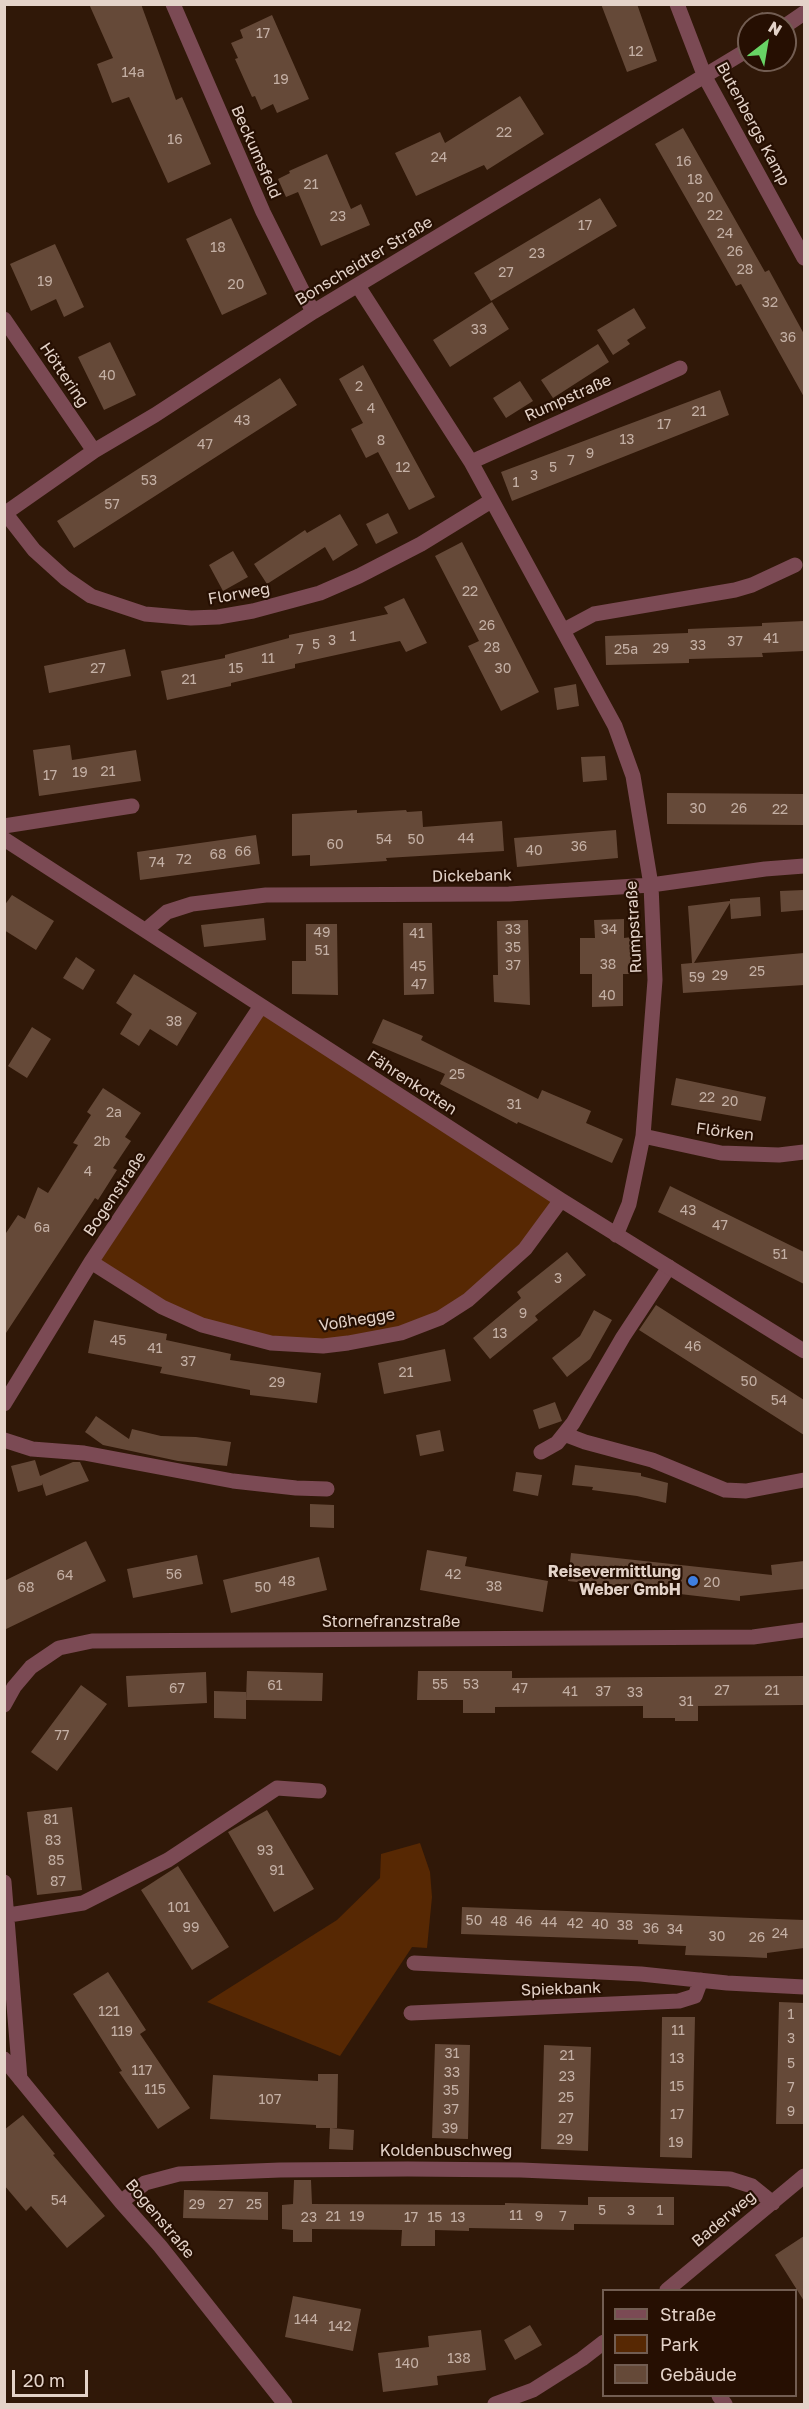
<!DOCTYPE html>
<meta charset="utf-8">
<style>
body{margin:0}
#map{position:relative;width:809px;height:2409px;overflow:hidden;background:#301808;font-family:"Golos Text",sans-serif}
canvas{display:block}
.frame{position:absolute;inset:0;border:6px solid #e4d3c9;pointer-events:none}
.legend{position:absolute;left:602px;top:2289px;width:195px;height:108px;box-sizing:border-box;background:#260f02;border:2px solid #725d52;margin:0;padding:8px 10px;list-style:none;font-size:18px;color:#e4d3c9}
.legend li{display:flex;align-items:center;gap:12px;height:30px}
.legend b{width:30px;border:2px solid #725d52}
.north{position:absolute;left:737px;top:12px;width:60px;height:60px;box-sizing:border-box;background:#260f02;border:2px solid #725d52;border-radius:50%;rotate:31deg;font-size:16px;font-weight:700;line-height:24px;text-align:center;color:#e4d3c9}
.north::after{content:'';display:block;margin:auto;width:21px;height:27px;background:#68d465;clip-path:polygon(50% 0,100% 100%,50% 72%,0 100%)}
.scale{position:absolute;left:12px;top:2370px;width:76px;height:27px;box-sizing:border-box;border:3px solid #e4d3c9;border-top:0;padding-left:8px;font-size:18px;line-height:21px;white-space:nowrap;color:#e4d3c9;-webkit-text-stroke:4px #260f02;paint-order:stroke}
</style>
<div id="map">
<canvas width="809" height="2409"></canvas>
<div class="frame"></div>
<ul class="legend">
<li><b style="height:8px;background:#7b4a54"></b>Straße</li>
<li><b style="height:16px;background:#572803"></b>Park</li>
<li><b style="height:16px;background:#654938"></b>Gebäude</li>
</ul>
<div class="north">N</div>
<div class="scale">20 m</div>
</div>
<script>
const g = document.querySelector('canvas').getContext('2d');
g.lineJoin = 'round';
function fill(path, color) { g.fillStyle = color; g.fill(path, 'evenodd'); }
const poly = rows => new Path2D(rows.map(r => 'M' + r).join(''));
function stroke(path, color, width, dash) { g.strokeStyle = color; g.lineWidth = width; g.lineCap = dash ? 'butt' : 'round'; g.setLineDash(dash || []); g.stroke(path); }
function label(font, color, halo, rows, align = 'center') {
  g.font = font + ' "Golos Text",sans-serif'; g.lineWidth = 4.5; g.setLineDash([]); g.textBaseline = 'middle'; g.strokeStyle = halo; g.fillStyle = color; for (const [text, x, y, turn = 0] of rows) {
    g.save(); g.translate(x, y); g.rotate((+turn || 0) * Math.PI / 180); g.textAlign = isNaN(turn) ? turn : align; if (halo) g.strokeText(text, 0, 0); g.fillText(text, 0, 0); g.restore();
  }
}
fill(poly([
 [261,1006,561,1200,517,1256,429,1322,307,1345,202,1325,91,1262],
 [420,1843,430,1872,432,1897,427,1948,412,1947,340,2056,207,2002,337,1920,380,1878,381,1854]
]), '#572803');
fill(poly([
 [89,4,141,4,176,100,182,97,211,164,168,183,129,97,112,103,97,64,113,58],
 [601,4,637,4,657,61,627,72],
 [272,15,309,99,277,113,273,104,261,110,255,96,252,97,235,59,238,58,231,43,243,38,240,30],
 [520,96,544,134,487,170,484,165,416,196,395,153,440,132,445,143],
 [683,128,765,272,769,270,804,334,804,397,741,284,736,286,655,144],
 [327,154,351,209,361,204,370,225,321,246,298,192,286,197,278,179,290,173,289,171],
 [600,198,617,226,491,301,474,273],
 [231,218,267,294,222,315,186,239],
 [55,244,84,307,64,317,56,299,31,311,10,264],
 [492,302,509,329,450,367,433,340],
 [634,308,646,328,627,340,630,344,613,355,597,330],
 [110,342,136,395,104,410,78,357],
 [598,344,609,362,553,398,541,380],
 [363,365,435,497,409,510,378,452,366,458,351,429,363,423,339,379],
 [280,378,297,405,74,548,57,521],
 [520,381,533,401,506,418,493,398],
 [720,390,729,415,512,501,501,472],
 [388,513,398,533,376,544,366,524],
 [340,514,358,545,333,561,325,547,267,584,254,564,305,530,307,533],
 [462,542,539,692,501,711,468,646,479,641,435,556],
 [233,551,248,577,223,591,209,565],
 [404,598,427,643,406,652,400,641,295,664,295,668,231,683,231,686,167,700,161,671,225,658,225,655,289,638,289,635,388,614,384,607],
 [804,621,804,651,762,653,763,657,689,659,689,663,606,665,605,636,688,633,688,629,762,626,762,623],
 [125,649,131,676,49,693,44,666],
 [576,684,579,706,557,710,554,688],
 [70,745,72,760,136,750,141,781,39,796,33,750],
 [605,756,607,780,583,782,581,757],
 [667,793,804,794,804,825,667,824],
 [357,810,357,813,406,810,407,812,422,811,423,827,502,821,504,851,386,858,387,861,310,866,310,855,292,856,292,814],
 [616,830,618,858,517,867,514,838],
 [256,835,260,864,140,880,137,852],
 [804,890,804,910,781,912,780,891],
 [12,895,54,921,36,950,4,930,4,906],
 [760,897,761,916,731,919,730,903,694,963,804,953,804,985,683,993,681,964,692,963,688,906,730,901,730,899],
 [264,918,266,940,204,947,201,925],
 [624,919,624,938,632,937,634,945,633,974,623,974,623,1006,592,1007,592,974,580,974,580,938,595,938,594,920],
 [528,920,530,1005,494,1002,493,975,498,975,497,921],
 [403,923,432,923,434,994,404,995],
 [306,924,337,924,338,995,292,994,292,961,306,961],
 [76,957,95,970,83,990,63,978],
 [134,974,197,1013,177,1046,150,1029,139,1046,120,1034,132,1014,116,1003],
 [383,1019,423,1036,421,1040,538,1099,542,1090,591,1111,586,1123,623,1139,612,1163,518,1122,517,1124,440,1084,445,1074,372,1043],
 [32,1027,51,1039,27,1078,8,1066],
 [676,1078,766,1097,761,1121,671,1105],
 [103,1088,141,1113,125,1137,131,1141,113,1168,117,1170,98,1200,95,1198,4,1336,4,1236,18,1215,25,1219,38,1187,48,1193,78,1145,73,1143,91,1115,87,1112],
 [670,1186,804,1252,804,1284,658,1212],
 [567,1252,586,1275,535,1316,538,1320,490,1359,473,1338,521,1298,517,1292],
 [656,1305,804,1400,804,1435,639,1330],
 [594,1310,612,1320,590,1359,567,1377,552,1358,580,1336],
 [94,1320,167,1334,166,1340,231,1354,230,1360,321,1373,317,1403,250,1395,250,1390,160,1373,162,1367,88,1353],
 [445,1349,451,1381,384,1394,378,1363],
 [555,1402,562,1421,539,1429,533,1410],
 [96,1416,129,1439,132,1429,161,1436,196,1437,231,1442,227,1466,178,1461,103,1445,85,1432],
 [440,1430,444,1451,420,1456,416,1435],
 [35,1460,40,1476,73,1462,80,1462,89,1481,46,1496,42,1483,42,1485,18,1492,11,1466],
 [575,1465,641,1473,641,1476,668,1483,666,1503,637,1496,592,1490,593,1487,572,1485],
 [516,1472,542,1475,538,1496,513,1491],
 [310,1504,334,1505,334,1528,310,1527],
 [86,1541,106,1581,4,1630,4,1581],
 [427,1550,467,1557,465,1566,548,1581,543,1612,420,1590],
 [571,1553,772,1575,771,1565,804,1561,804,1589,740,1596,740,1601,568,1581],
 [197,1555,203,1584,133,1598,127,1569],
 [319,1557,327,1590,231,1613,223,1580],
 [247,1671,323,1673,322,1701,246,1700],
 [418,1671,512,1671,512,1678,804,1676,804,1705,698,1706,698,1721,675,1721,675,1718,643,1718,643,1706,495,1707,495,1713,463,1713,463,1700,417,1700],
 [206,1672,207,1703,128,1707,126,1676],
 [81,1685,107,1704,57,1771,31,1752],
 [214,1691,246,1692,246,1719,214,1718],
 [72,1807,82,1890,37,1895,27,1812],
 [267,1810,314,1889,274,1912,228,1832],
 [178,1866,229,1947,192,1970,141,1890],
 [462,1907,804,1920,804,1948,767,1953,767,1958,746,1957,685,1955,686,1946,638,1944,638,1940,461,1934],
 [108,1972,146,2030,140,2034,190,2108,158,2129,119,2072,122,2071,73,1994],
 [779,2002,804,2003,804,2124,776,2124],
 [662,2017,695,2017,692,2158,660,2157],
 [435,2044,470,2045,468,2139,432,2138],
 [544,2045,591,2047,588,2151,541,2149],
 [318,2074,338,2074,337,2128,331,2128,354,2130,353,2150,329,2149,330,2128,316,2128,316,2125,210,2119,213,2075,318,2081],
 [23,2115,55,2154,53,2155,105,2216,67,2248,31,2206,26,2211,4,2185,4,2130],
 [294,2180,311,2180,312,2204,505,2205,505,2203,588,2205,588,2197,674,2197,674,2225,574,2224,574,2230,469,2228,469,2231,435,2230,435,2246,401,2246,402,2230,312,2229,312,2242,293,2242,293,2230,282,2229,282,2205,293,2204],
 [184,2190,268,2192,268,2220,183,2218],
 [804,2236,804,2301,775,2255],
 [293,2296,361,2309,353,2351,285,2337],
 [530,2325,542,2345,515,2360,504,2340],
 [481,2330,486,2370,437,2376,438,2385,383,2392,378,2353,429,2347,428,2336]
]), '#654938');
stroke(poly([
 [564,1434,585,1442,652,1460,725,1490,746,1491,804,1480],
 [4,1440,32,1449,84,1453,233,1481,296,1488,327,1489],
 [541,1452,557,1443,573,1423,623,1337,669,1267]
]), '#7b4a54', 15);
stroke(poly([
 [173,4,263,212,313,312],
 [677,4,705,77,804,258],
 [785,26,804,13],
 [358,286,471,462,615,726,633,776,651,885,655,980,643,1136,629,1204,616,1235],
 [4,319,94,451],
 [471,462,680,368],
 [4,514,94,451,155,415,313,312,749,49],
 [6,514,34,550,65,578,91,596,145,614,191,618,218,617,253,611,320,593,359,576,421,544,491,501],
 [564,630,594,614,735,590,752,585,795,565],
 [4,826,132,806],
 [4,839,561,1200,804,1351],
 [146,930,167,912,192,904,266,895,509,894,651,885,765,869,804,866],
 [643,1136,721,1153,779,1155,804,1152],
 [91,1262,162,1307,202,1325,271,1343,323,1346,348,1343,401,1333,440,1318,468,1300,525,1249,561,1200],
 [4,1404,91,1262,261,1006],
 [4,1705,14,1687,31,1667,59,1648,92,1641,753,1637,804,1630],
 [4,1882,20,2079],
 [9,1915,83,1903,168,1860,277,1788,319,1791],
 [414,1963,641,1974,727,1983,804,1987],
 [411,2013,679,2001,695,1996,701,1980],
 [4,2059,121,2202,160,2246,285,2404],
 [121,2202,145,2183,179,2174,280,2170,408,2169,521,2170,730,2179,752,2186,773,2203],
 [667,2290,804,2176],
 [719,2396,725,2404],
 [495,2404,533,2390,582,2359,604,2342]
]), '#7b4a54', 15);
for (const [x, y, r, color] of [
 [693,1581,6,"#3f7fe0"]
]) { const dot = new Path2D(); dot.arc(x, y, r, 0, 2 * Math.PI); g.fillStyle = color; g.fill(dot); stroke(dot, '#260f02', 2); }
label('14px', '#c4b0a5', null, [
 ["17",263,34],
 ["12",636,52],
 ["14a",133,73],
 ["19",281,80],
 ["22",504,133],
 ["16",175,140],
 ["24",439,158],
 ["16",684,162],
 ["18",695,180],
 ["21",311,185],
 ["20",705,198],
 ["22",715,216],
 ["23",338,217],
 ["17",585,226],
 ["24",725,234],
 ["18",218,248],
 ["26",735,252],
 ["23",537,254],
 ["28",745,270],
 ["27",506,273],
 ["19",45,282],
 ["20",236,285],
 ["32",770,303],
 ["33",479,330],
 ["36",788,338],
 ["40",107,376],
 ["2",359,387],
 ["4",371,409],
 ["21",699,412],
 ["43",242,421],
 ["17",664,425],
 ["13",627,440],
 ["8",381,441],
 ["47",205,445],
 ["9",590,454],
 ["7",571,461],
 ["12",403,468],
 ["5",553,468],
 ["3",534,476],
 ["53",149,481],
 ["1",516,483],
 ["57",112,505],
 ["22",470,592],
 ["26",487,626],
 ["1",353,637],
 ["41",771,639],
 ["3",332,641],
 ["37",735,642],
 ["5",316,645],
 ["33",698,646],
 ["28",492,648],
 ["29",661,649],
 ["7",300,650],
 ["25a",626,650],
 ["11",268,659],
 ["27",98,669],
 ["15",236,669],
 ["30",503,669],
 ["21",189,680],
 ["21",108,772],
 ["19",80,773],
 ["17",50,776],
 ["30",698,809],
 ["26",739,809],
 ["22",780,810],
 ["44",466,839],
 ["54",384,840],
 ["50",416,840],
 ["60",335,845],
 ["36",579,847],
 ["40",534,851],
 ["66",243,852],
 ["68",218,855],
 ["72",184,860],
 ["74",157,863],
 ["33",513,930],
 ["34",609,930],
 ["49",322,933],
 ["41",417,934],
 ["35",513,948],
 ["51",322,951],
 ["38",608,965],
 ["37",513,966],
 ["45",418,967],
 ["25",757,972],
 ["29",720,976],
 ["59",697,978],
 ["47",419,985],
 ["40",607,996],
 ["38",174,1022],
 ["25",457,1075],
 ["22",707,1098],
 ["20",730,1102],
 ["31",514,1105],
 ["2a",114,1113],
 ["2b",102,1142],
 ["4",88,1172],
 ["43",688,1211],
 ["47",720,1226],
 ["6a",42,1228],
 ["51",780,1255],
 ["3",558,1279],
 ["9",523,1314],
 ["13",500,1334],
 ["45",118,1341],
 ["46",693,1347],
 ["41",155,1349],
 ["37",188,1362],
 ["21",406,1373],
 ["50",749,1382],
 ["29",277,1383],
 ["54",779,1401],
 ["56",174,1575],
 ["42",453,1575],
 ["64",65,1576],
 ["48",287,1582],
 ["20",712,1583],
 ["38",494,1587],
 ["68",26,1588],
 ["50",263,1588],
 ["55",440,1685],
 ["53",471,1685],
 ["61",275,1686],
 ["67",177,1689],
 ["47",520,1689],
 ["27",722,1691],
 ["21",772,1691],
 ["41",570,1692],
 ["37",603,1692],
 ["33",635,1693],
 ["31",686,1702],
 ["77",62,1736],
 ["81",51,1820],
 ["83",53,1841],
 ["93",265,1851],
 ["85",56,1861],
 ["91",277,1871],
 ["87",58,1882],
 ["101",179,1908],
 ["50",474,1921],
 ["48",499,1922],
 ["46",524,1922],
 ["44",549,1923],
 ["42",575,1924],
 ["40",600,1925],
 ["38",625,1926],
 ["99",191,1928],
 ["36",651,1929],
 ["34",675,1930],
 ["24",780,1934],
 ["30",717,1937],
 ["26",757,1938],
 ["121",109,2012],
 ["1",791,2015],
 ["11",678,2031],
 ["119",122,2032],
 ["3",791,2039],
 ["31",452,2054],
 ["21",567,2056],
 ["13",677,2059],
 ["5",791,2064],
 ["117",142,2071],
 ["33",452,2073],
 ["23",567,2077],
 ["15",677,2087],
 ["7",791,2088],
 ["115",155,2090],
 ["35",451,2091],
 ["25",566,2098],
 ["107",270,2100],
 ["37",451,2110],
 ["9",791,2112],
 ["17",677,2115],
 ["27",566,2119],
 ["39",450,2129],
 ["29",565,2140],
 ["19",676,2143],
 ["54",59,2201],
 ["29",197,2205],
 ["27",226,2205],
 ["25",254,2205],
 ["5",602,2211],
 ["3",631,2211],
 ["1",660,2211],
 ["11",516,2216],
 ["21",333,2217],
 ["19",357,2217],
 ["9",539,2217],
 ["7",563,2217],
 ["23",309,2218],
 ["17",411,2218],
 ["15",435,2218],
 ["13",458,2218],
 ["144",306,2320],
 ["142",340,2327],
 ["138",459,2359],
 ["140",407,2364]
]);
label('16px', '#e4d3c9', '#260f02', [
 ["Butenbergs Kamp",753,124,62],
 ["Beckumsfeld",256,152,66],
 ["Bonscheidter Straße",364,261,-31],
 ["Höttering",64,375,56],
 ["Rumpstraße",568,398,-24],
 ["Florweg",239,594,-10],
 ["Dickebank",472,876,-1],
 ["Rumpstraße",634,927,-93],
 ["Fährenkotten",412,1083,33],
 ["Flörken",725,1132,7],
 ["Bogenstraße",115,1194,-56],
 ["Voßhegge",357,1320,-9],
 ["Stornefranzstraße",391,1622],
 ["Spiekbank",561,1989,-2],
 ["Koldenbuschweg",446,2151],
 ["Bogenstraße",160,2219,50],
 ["Baderweg",724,2219,-40]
]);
label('bold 16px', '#e4d3c9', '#260f02', [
 ["Reisevermittlung",681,1572],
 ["Weber GmbH",681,1590]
], 'right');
</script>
